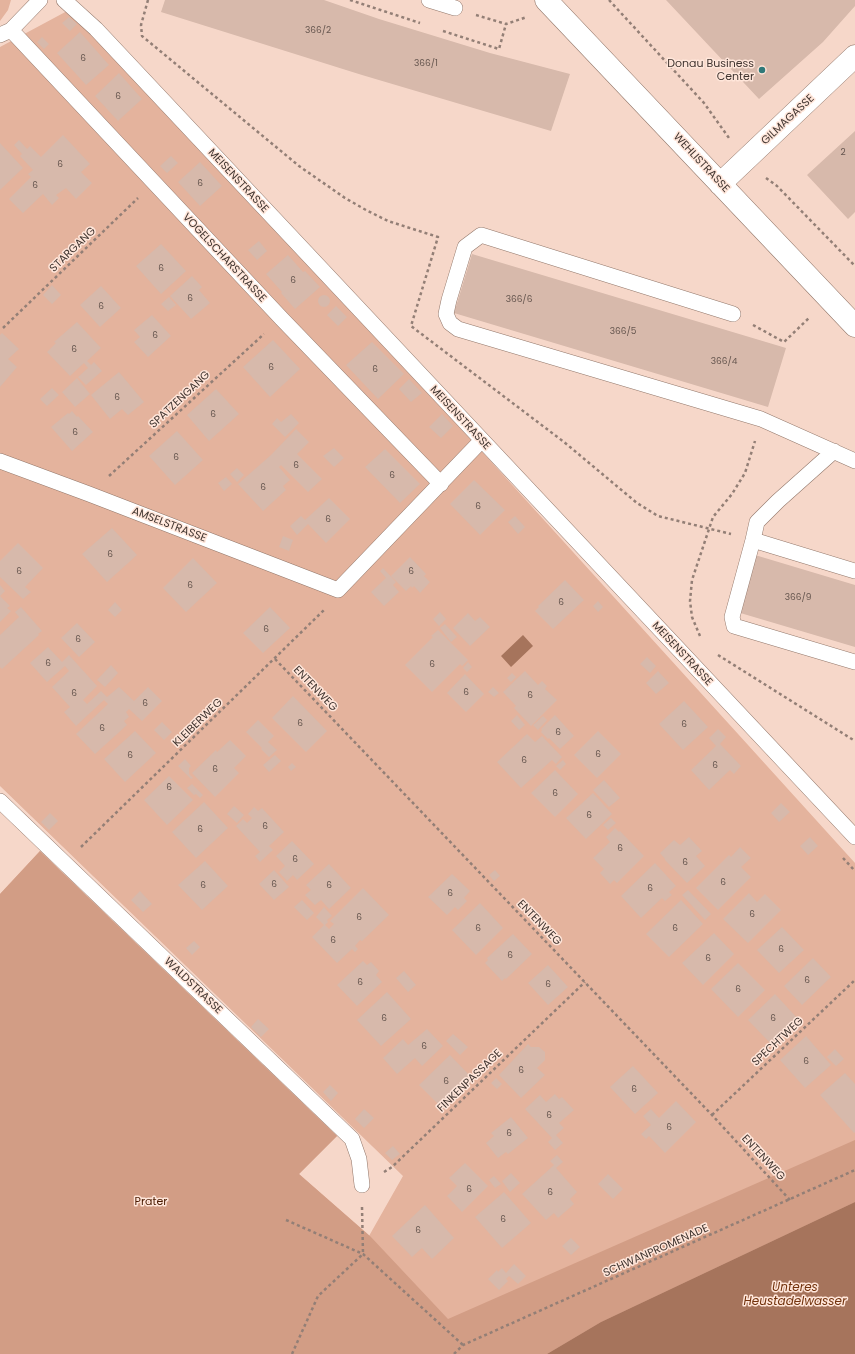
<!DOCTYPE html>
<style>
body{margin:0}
canvas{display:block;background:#f6d7c9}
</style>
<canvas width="855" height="1354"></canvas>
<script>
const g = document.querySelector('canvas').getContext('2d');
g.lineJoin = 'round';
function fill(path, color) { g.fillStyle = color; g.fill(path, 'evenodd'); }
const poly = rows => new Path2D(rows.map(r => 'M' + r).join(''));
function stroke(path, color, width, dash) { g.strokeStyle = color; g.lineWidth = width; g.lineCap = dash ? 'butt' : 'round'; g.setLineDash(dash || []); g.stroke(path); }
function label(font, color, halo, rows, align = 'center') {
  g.font = font + ' Poppins,sans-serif'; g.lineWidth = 3; g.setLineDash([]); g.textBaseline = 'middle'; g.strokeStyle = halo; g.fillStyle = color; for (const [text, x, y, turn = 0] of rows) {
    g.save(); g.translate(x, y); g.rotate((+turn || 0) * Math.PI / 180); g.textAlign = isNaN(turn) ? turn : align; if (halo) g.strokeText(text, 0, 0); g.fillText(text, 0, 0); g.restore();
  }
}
fill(poly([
 [0,0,11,0,8,10,0,21],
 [69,10,476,445,855,863,855,1354,0,1354,0,894,40,851,337,1136,299,1174,369,1236,403,1176,0,786,0,47]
]), '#e4b39d');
fill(poly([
 [40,851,337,1136,299,1174,370,1236,448,1319,855,1140,855,1202,601,1322,547,1354,0,1354,0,894]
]), '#d29d85');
fill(poly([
 [523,635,533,646,511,667,501,656],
 [855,1202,855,1354,547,1354,601,1322]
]), '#a6745c');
fill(poly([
 [165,0,324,0,379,19,490,53,570,74,551,131,362,75,161,12],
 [666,0,855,0,855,6,823,42,759,99],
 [69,17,77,24,70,31,62,23],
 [80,32,109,65,86,85,57,53],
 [42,37,49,44,44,49,37,42],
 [119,73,142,99,118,121,95,96],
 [855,131,855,212,848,219,807,175],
 [63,135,90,164,81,172,92,183,76,199,66,188,56,195,59,198,52,205,43,194,23,213,9,199,31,177,28,174,33,170,20,156,22,154,14,145,19,140,27,149,30,146,41,157],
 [0,143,23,168,0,190],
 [171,156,178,163,167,173,160,166],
 [200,162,222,186,200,206,178,182],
 [259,241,267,251,257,260,248,250],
 [161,244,186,271,161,294,136,266],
 [472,254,786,348,768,407,454,313],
 [288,255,303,272,305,271,320,287,295,309,281,293,282,292,266,274],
 [192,276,202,287,199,290,210,303,191,319,170,296],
 [52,285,61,295,52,304,43,295],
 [101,286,121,308,100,327,80,305],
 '318 301a6 6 0 1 1 12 0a6 6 0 1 1-12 0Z',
 [169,297,176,305,168,311,161,304],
 [336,306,347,317,338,326,327,315],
 [152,315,171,336,148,357,134,342,140,337,134,330],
 [77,322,101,348,87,361,91,365,94,362,102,371,86,385,78,377,88,368,84,363,70,376,47,352,56,343,54,342],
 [2,333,19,349,8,359,17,367,0,387,0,335],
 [273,340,300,369,270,397,243,367],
 [372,342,404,374,378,399,346,365],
 [119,372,144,402,128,415,122,409,110,419,91,395],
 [77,378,90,394,75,407,62,392],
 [409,379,422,393,411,402,399,389],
 [52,388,59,395,47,406,40,399],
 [216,389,239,414,209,441,187,415],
 [72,411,77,417,78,416,93,432,72,451,51,427,68,413,69,414],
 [291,414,299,423,285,437,272,424,277,418,281,422],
 [442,414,453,426,441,438,429,427],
 [296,429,309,442,297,454,322,479,308,492,281,465,279,467,290,480,283,486,286,490,263,511,238,484,271,455],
 [177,431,203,460,175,485,149,456],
 [334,448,344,458,334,467,323,456],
 [385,449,420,484,400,503,365,467],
 [237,468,244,475,237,482,230,474],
 [226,477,232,484,224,491,218,483],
 [474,480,505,510,480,535,450,504],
 [329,498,350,519,326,543,308,524,297,535,290,526,301,516,305,520],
 [515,516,525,527,518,534,508,522],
 [112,528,137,555,107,582,82,554],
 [283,536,293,540,289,551,279,547],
 [18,543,43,568,25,587,31,592,23,599,0,577,0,561],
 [755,555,855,585,855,647,737,612],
 [410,557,426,574,424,576,430,582,420,593,414,586,412,588,411,586,406,591,391,576],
 [193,558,217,583,186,612,163,588],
 [383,568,396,582,393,585,399,592,384,606,371,592,386,578,380,571],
 [565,580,584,600,553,629,535,611,539,607,538,606],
 [0,585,5,591,0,596,10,606,7,608,11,611,0,622],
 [598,601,603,607,598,612,593,606],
 [115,602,122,610,115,617,108,610],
 [21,607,42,631,38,634,39,635,2,669,0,667,0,635,19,617,15,612],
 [270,607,290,628,263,653,243,633],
 [440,612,446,619,439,626,433,619],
 [468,613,475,621,480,617,490,627,470,646,453,628],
 [77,623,95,642,79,657,61,638],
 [445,624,457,637,451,642,440,628],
 [438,630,468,660,462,666,460,664,432,692,405,665,433,637,431,636],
 [48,647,62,662,69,655,97,686,83,700,87,704,101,691,107,697,119,687,134,701,148,687,162,701,142,721,129,709,126,712,129,717,124,721,127,725,95,754,76,734,108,704,104,700,76,726,64,712,70,707,52,687,69,671,65,666,47,682,30,663],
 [647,657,656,666,650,673,640,664],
 [468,662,472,667,467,672,463,668],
 [111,665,118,673,105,687,97,680],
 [525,671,538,685,542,681,547,686,545,689,557,700,531,726,514,708,516,706,503,692],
 [658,671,669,683,656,694,646,683],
 [512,673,516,677,511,682,507,678],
 [465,674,484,694,466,712,447,693],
 [493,687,499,693,494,697,488,692],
 [293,696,327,731,306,752,272,718],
 [684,701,708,727,683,750,659,724],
 [517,715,525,725,519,730,511,721],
 [555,715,574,736,560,749,549,738,548,739,541,732,542,730,541,729],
 [543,716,547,720,538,730,533,725],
 [258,720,274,736,268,742,277,750,269,757,261,749,262,748,246,732],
 [162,722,172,732,164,740,154,730],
 [718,729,726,737,720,744,741,766,734,774,730,770,709,790,691,770,716,746,709,738],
 [135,731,156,753,125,782,104,759],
 [598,731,621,754,597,778,574,755],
 [527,734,535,742,542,736,562,757,556,764,552,760,521,788,497,762],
 [230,740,246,756,234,768,239,773,215,797,192,773,216,750,217,752],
 [275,755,281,761,269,772,263,765],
 [185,759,191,766,189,768,189,774,193,778,191,779,178,766],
 [563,760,566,764,560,770,556,766],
 [292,763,296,767,291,771,288,767],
 [555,770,578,794,555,817,531,793],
 [169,776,193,800,167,825,144,800],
 [604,780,620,798,609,807,593,790],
 [192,784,203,795,200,798,196,794,194,795,187,788],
 [593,793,612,814,586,839,566,818],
 [204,802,228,828,196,858,172,832],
 [781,803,790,812,779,822,771,813],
 [234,806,244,815,237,823,227,814],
 [254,807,258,811,262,808,284,832,269,846,273,850,260,862,255,856,260,852,236,826,243,819,247,823,252,818,248,814],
 [50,813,58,821,49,830,41,822],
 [611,818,616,823,608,830,603,825],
 [615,828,619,832,620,831,644,856,617,883,614,880,610,884,600,873,604,869,593,858,610,842,606,837],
 [689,837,702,851,696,856,705,866,687,883,665,860,665,859,660,853,674,840,680,845],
 [810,837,818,846,808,855,800,846],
 [292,841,314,864,297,880,293,875,287,881,279,872,285,866,276,856],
 [740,847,751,858,741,867,751,877,718,910,696,888,729,855,731,857],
 [205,861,228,886,202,910,178,885],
 [655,863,676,886,669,892,672,895,665,901,662,898,641,918,621,896],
 [329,864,351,888,329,909,321,900,315,905,305,895,311,890,306,885],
 [274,870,289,887,274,900,259,884],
 [495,870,500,876,494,881,489,875],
 [452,874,470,891,464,898,467,901,458,910,455,907,447,915,428,897],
 [363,888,389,915,362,941,360,940,355,946,358,949,355,952,352,949,337,963,312,937,324,925,316,917,324,907,332,916,327,920,328,922,325,925,329,929,334,924,330,921],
 [688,890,711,914,705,920,682,895],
 [140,891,152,904,143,912,131,900],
 [749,893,757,902,765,894,781,910,748,943,723,919],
 [302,900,314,913,307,920,294,907],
 [681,900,703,924,669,957,646,934],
 [480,903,503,928,476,955,452,930],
 [782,927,804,950,779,973,757,950],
 [714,933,734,954,703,985,682,963],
 [513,934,532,954,506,979,505,978,502,981,485,963,488,960,487,958],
 [194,941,200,947,192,955,186,948],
 [813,958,831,977,802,1005,784,986],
 [363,961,367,965,371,962,379,971,376,975,382,982,357,1006,337,985],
 [738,963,765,990,738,1017,711,989],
 [548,965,568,987,548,1005,528,983],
 [404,971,416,985,408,992,396,978],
 [387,992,411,1019,381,1046,357,1020],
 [775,994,798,1019,771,1044,748,1020],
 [258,1019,269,1029,261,1037,251,1027],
 [427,1029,443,1046,422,1066,415,1058,397,1074,383,1058,403,1039,408,1045],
 [453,1034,468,1047,460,1055,446,1041],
 [806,1036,831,1065,805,1088,780,1060],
 [528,1044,531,1047,539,1047,545,1052,545,1060,537,1068,545,1075,521,1098,499,1075],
 [835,1049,844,1059,836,1066,827,1057],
 [450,1055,474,1080,443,1109,419,1085],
 [633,1066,658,1093,635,1114,610,1087],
 [845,1073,855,1084,855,1132,854,1133,820,1095],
 [496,1078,502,1084,497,1089,491,1083],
 [330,1085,338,1093,331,1101,323,1092],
 [555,1094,559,1099,562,1097,574,1110,559,1123,564,1128,556,1135,563,1143,555,1150,548,1142,552,1138,525,1109,540,1095,546,1102],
 [676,1101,696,1122,665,1153,649,1136,646,1139,641,1134,651,1125,643,1116,651,1109,659,1118],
 [364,1109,374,1118,364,1128,355,1119],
 [511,1117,528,1138,508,1154,506,1152,498,1158,486,1143,494,1136,491,1133],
 [393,1146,400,1154,392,1160,385,1153],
 [557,1155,563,1162,556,1168,577,1192,570,1199,574,1204,558,1218,554,1213,546,1220,522,1194,554,1165,550,1161],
 [465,1163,488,1186,462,1212,447,1196,457,1186,449,1178],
 [511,1173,520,1183,510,1192,502,1181],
 [608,1174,623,1189,613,1199,598,1184],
 [494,1176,501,1184,495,1188,489,1180],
 [504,1192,531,1223,502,1248,475,1217],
 [425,1205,454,1238,432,1259,422,1248,412,1257,392,1236],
 [571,1238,580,1247,571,1255,562,1246],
 [514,1264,526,1276,518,1284,509,1276,506,1279,508,1281,499,1290,488,1279,497,1270,498,1272,502,1268,506,1273]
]), '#d7b9ab');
const lane = poly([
 [64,0,96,29,855,837],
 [429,0,455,8],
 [11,30,281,318,441,484],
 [0,35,11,30,40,0],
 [733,314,481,235,465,247,449,300,446,314,450,323,458,329,761,419,855,461],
 [834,451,778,501,757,522,753,540,732,617,734,626,855,662],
 [0,461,89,494,338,590,481,441],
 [753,540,855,571],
 [0,801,352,1139,359,1159,362,1185]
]);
const street = poly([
 [546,0,855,326],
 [720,184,855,56]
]);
stroke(lane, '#93786b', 16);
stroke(street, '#93786b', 23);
stroke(poly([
 [148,0,141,25,142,36,299,166,345,198,366,210,388,221,438,237,411,326,564,442,637,503,658,516,731,534],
 [350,0,420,23],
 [609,0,704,103,729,138],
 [476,15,506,24,527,17],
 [443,31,499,49,506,24],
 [766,178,777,186,855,266],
 [753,325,784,342,810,317],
 [3,328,138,198],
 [109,476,264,334],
 [700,636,692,617,690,601,692,580,713,517,732,494,745,473,755,441],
 [718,655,855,741],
 [275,659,712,1115,790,1200],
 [81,847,324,610],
 [843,858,855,871],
 [712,1115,855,980],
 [384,1172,392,1167,585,982],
 [362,1207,363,1254],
 [286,1220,363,1254,463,1345],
 [292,1354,318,1296,363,1254],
 [454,1354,463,1345,855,1170]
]), '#937f76', 2.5, [3, 3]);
stroke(lane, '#fff', 15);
stroke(street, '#fff', 22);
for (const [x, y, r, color] of [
 [762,70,4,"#2f7979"]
]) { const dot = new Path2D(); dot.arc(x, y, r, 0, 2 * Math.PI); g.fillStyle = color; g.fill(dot); stroke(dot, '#ffe6da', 1.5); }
label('9px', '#66564f', null, [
 ["366/2",318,31],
 ["6",83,59],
 ["366/1",426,64],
 ["6",118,97],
 ["2",843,153],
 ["6",60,165],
 ["6",200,184],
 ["6",35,186],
 ["6",161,269],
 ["6",293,281],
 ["6",190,299],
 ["366/6",519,300],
 ["6",101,307],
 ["366/5",623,332],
 ["6",155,336],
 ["6",74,350],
 ["366/4",724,362],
 ["6",271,368],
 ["6",375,370],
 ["6",117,398],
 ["6",213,415],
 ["6",75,433],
 ["6",176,458],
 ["6",296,466],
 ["6",392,476],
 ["6",263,488],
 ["6",478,507],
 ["6",328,520],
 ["6",110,555],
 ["6",19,572],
 ["6",411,572],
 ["6",190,586],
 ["366/9",798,598],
 ["6",561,603],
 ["6",266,630],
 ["6",78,640],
 ["6",48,664],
 ["6",432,665],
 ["6",466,693],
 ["6",74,694],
 ["6",530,696],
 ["6",145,704],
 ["6",300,724],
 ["6",684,725],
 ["6",102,729],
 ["6",558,733],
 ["6",598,755],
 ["6",130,756],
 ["6",524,761],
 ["6",715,766],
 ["6",215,770],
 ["6",169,788],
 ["6",555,794],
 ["6",589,816],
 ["6",265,827],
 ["6",200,830],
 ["6",620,849],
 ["6",295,860],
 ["6",685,863],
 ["6",723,883],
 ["6",274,885],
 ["6",203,886],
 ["6",329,886],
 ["6",650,889],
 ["6",450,894],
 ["6",752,915],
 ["6",359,918],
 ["6",478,929],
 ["6",675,929],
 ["6",333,941],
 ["6",781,950],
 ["6",510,956],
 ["6",708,959],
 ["6",807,981],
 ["6",360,983],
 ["6",548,985],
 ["6",738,990],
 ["6",384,1019],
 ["6",773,1019],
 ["6",424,1047],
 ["6",806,1062],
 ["6",521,1071],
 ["6",446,1082],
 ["6",634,1090],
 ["6",549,1116],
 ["6",669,1128],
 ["6",509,1134],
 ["6",469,1190],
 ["6",550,1193],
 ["6",503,1220],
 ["6",418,1231]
]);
label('11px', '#413530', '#ffe6da', [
 ["Donau Business",754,64],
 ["Center",754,77]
], 'right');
label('11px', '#413530', '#ffe6da', [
 ["GILMAGASSE",788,120,-43],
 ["WEHLISTRASSE",701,163,47],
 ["MEISENSTRASSE",238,181,47],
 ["STARGANG",73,250,-44],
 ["VOGELSCHARSTRASSE",224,258,47],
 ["SPATZENGANG",180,400,-43],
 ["MEISENSTRASSE",460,418,47],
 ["AMSELSTRASSE",169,525,21],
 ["MEISENSTRASSE",682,654,47],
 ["ENTENWEG",315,689,46],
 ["KLEIBERWEG",198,723,-44],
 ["ENTENWEG",539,923,46],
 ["WALDSTRASSE",193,986,44],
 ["SPECHTWEG",778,1042,-43],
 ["FINKENPASSAGE",470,1081,-44],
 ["ENTENWEG",763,1158,47],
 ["SCHWANPROMENADE",656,1251,-24]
]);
label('11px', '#4a1a00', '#ffe6da', [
 ["Prater",151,1202]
]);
label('italic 12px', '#72320c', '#ffe6da', [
 ["Unteres",795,1288],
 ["Heustadelwasser",795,1302]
]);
</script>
